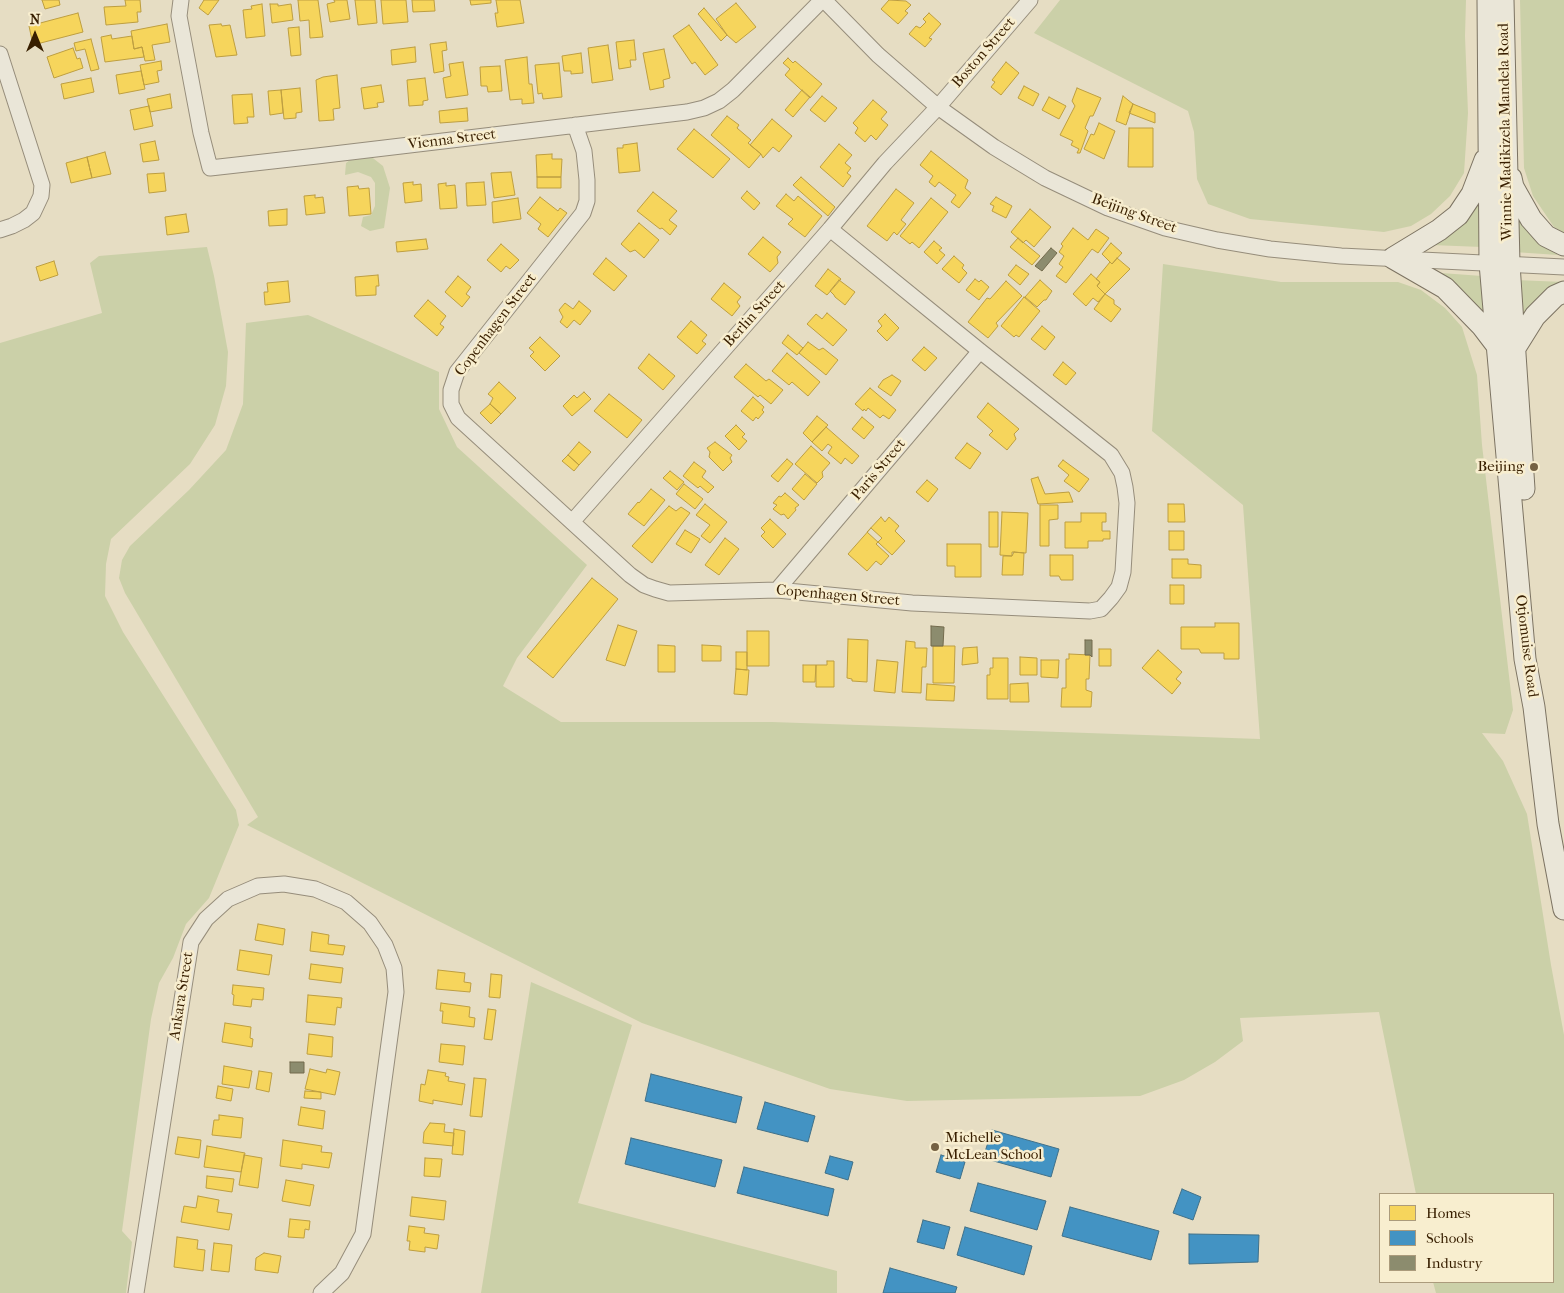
<!DOCTYPE html>
<style>
body{margin:0}
#map{position:relative;width:1564px;height:1293px;overflow:hidden;background:#e6ddc3;font-family:"IM FELL French Canon",serif}
canvas{display:block}
.legend{position:absolute;left:1379px;top:1193px;width:175px;height:90px;box-sizing:border-box;background:#f8eecf;border:1px solid #ab9b7c;margin:0;padding:6px 9px;list-style:none;font-size:15px;color:#381f00}
.legend li{display:flex;align-items:center;gap:10px;height:25px}
.legend b{width:25px;border:1px solid #ab9b7c}
.north{position:absolute;left:10px;top:10px;width:50px;height:50px;-webkit-text-stroke:4px #f8eecf;paint-order:stroke;rotate:0deg;font-size:14px;font-weight:700;line-height:20px;text-align:center;color:#381f00}
.north::after{content:'';display:block;margin:auto;width:18px;height:22px;background:#381f00;clip-path:polygon(50% 0,100% 100%,50% 72%,0 100%)}
</style>
<div id="map">
<canvas width="1564" height="1293"></canvas>
<ul class="legend">
<li><b style="height:14px;background:#f6d55c"></b>Homes</li>
<li><b style="height:14px;background:#4393c3"></b>Schools</li>
<li><b style="height:14px;background:#8c8c6e"></b>Industry</li>
</ul>
<div class="north">N</div>
</div>
<script>
const g = document.querySelector('canvas').getContext('2d');
g.lineJoin = 'round';
function fill(path, color) { g.fillStyle = color; g.fill(path, 'evenodd'); }
const poly = rows => new Path2D(rows.map(r => 'M' + r).join(''));
function stroke(path, color, width, dash) { g.strokeStyle = color; g.lineWidth = width; g.lineCap = dash ? 'butt' : 'round'; g.setLineDash(dash || []); g.stroke(path); }
function label(font, color, halo, rows, align = 'center') {
  g.font = font + ' "IM FELL French Canon",serif'; g.lineWidth = 5; g.setLineDash([]); g.textBaseline = 'middle'; g.strokeStyle = halo; g.fillStyle = color; for (const [text, x, y, turn = 0] of rows) {
    g.save(); g.translate(x, y); g.rotate((+turn || 0) * Math.PI / 180); g.textAlign = isNaN(turn) ? turn : align; if (halo) g.strokeText(text, 0, 0); g.fillText(text, 0, 0); g.restore();
  }
}
fill(poly([
 [1060,0,1466,0,1465,36,1468,113,1464,173,1450,196,1431,214,1411,226,1384,232,1250,219,1208,204,1197,179,1194,132,1188,111,1034,33],
 [1520,0,1564,0,1564,233,1554,227,1533,196,1524,168],
 [369,155,383,166,390,188,384,228,370,231,361,226,363,217,371,215,375,206,375,183,371,177,358,172,345,175,346,163,355,156],
 [1481,199,1482,247,1431,245,1465,219,1475,209],
 [1516,216,1540,244,1558,255,1514,252],
 [207,247,214,276,228,352,226,386,215,425,190,464,111,539,106,564,105,596,123,632,236,810,239,825,209,898,186,924,173,958,159,983,151,1019,122,1231,132,1242,126,1293,0,1293,0,343,102,313,90,263,99,256],
 [1163,264,1281,282,1398,282,1421,290,1445,308,1462,327,1477,375,1482,445,1513,710,1505,734,1482,733,1503,761,1527,814,1551,965,1564,1035,1564,1293,1436,1293,1433,1282,1553,1282,1553,1194,1416,1194,1379,1012,1240,1018,1243,1041,1215,1062,1184,1080,1140,1096,907,1101,830,1089,642,1023,247,825,258,817,125,593,119,578,122,560,130,546,189,490,226,450,243,404,246,323,308,315,439,372,439,409,457,447,587,565,517,658,503,686,561,722,772,722,1260,739,1243,505,1152,431],
 [1441,273,1482,276,1487,327,1448,278],
 [1515,280,1564,282,1522,319],
 [531,982,632,1025,578,1203,837,1271,837,1293,481,1293]
]), '#cbd0a8');
const homes = poly([
 [42,0,59,0,60,5,45,9,42,0],
 [125,0,140,0,141,12,137,12,138,22,106,25,104,7,126,6,125,0],
 [204,0,219,0,208,15,199,8,204,0],
 [298,0,318,0,323,37,310,38,309,20,300,21,298,0],
 [334,0,347,0,350,19,330,22,327,4,335,2,334,0],
 [355,0,375,0,377,23,358,25,355,0],
 [381,0,406,0,408,22,383,24,381,0],
 [412,0,434,0,435,11,413,12,412,0],
 [470,0,491,0,491,3,471,5,470,0],
 [496,0,520,0,524,23,497,27,495,13,498,13,496,0],
 [889,0,906,1,911,5,905,11,908,13,898,24,881,9,889,0],
 [736,3,756,27,736,43,727,35,716,19,736,3],
 [262,4,265,36,246,38,243,10,252,9,251,6,262,4],
 [270,4,278,4,278,6,291,4,293,20,272,23,270,4],
 [704,8,727,35,721,41,698,14,704,8],
 [78,13,83,32,33,45,29,26,78,13],
 [929,13,941,24,929,38,932,39,925,47,909,34,916,26,920,28,926,22,923,19,929,13],
 [167,24,170,42,152,45,155,60,145,61,142,47,134,49,131,31,167,24],
 [221,24,222,26,230,25,237,55,216,57,209,25,221,24],
 [689,25,718,65,705,75,695,62,692,64,673,36,689,25],
 [299,27,301,55,291,56,288,28,299,27],
 [111,35,112,39,132,36,134,49,142,47,144,57,105,62,101,37,111,35],
 [91,39,99,69,91,71,85,49,76,51,74,43,91,39],
 [634,40,636,60,630,60,631,67,619,69,616,42,634,40],
 [446,42,447,50,442,51,444,71,434,73,430,44,446,42],
 [608,45,613,80,592,83,588,48,608,45],
 [415,47,416,62,392,65,391,50,415,47],
 [73,48,77,59,80,58,83,68,54,78,47,57,73,48],
 [664,49,670,78,663,80,664,87,650,90,643,53,664,49],
 [581,53,583,73,571,74,571,71,564,71,562,56,581,53],
 [527,57,529,84,532,84,534,103,522,104,522,99,510,100,505,60,527,57],
 [788,58,793,63,795,61,822,84,810,98,785,75,790,69,783,63,788,58],
 [161,61,162,70,157,71,159,82,144,85,140,65,161,61],
 [463,62,468,95,446,98,443,78,451,76,449,64,463,62],
 [1006,62,1019,73,1001,95,991,87,995,82,992,80,1006,62],
 [559,63,562,97,543,99,542,93,538,94,535,65,559,63],
 [500,66,502,91,488,92,487,86,481,86,480,67,500,66],
 [141,71,145,89,119,94,116,75,141,71],
 [337,75,340,108,333,109,334,120,319,121,316,80,323,77,337,75],
 [91,78,94,92,64,99,61,84,91,78],
 [425,78,428,100,423,101,423,105,409,106,407,80,425,78],
 [381,85,384,102,377,103,378,107,364,109,361,88,381,85],
 [1024,86,1039,94,1033,106,1018,98,1024,86],
 [300,88,302,112,296,113,296,118,284,119,281,90,300,88],
 [1077,88,1101,98,1093,116,1090,116,1085,128,1088,131,1080,153,1077,153,1079,149,1071,145,1073,141,1060,135,1075,106,1072,101,1077,88],
 [281,90,283,113,270,115,268,91,281,90],
 [802,90,810,97,793,117,785,110,802,90],
 [170,94,172,108,150,112,147,99,170,94],
 [252,94,254,117,247,117,248,123,234,124,232,95,252,94],
 [822,96,837,108,825,122,810,110,822,96],
 [1123,96,1133,104,1126,125,1116,121,1123,96],
 [1049,97,1066,106,1059,119,1042,110,1049,97],
 [873,100,887,112,881,119,888,125,876,140,871,135,865,142,855,133,858,128,853,123,873,100],
 [1133,104,1155,113,1155,123,1129,113,1133,104],
 [149,106,153,126,134,130,130,110,149,106],
 [467,108,468,121,440,123,439,111,467,108],
 [727,116,739,125,737,128,751,140,748,143,761,154,749,168,711,135,727,116],
 [772,119,792,136,779,152,773,147,763,158,761,154,750,145,772,119],
 [1099,123,1115,131,1104,159,1084,149,1091,134,1094,135,1099,123],
 [1129,128,1153,128,1153,167,1128,167,1129,128],
 [694,129,730,159,713,178,677,149,694,129],
 [155,141,159,160,143,162,140,144,155,141],
 [637,143,640,171,619,173,617,148,623,148,623,145,637,143],
 [839,144,852,155,845,163,851,168,847,173,851,176,843,187,820,167,839,144],
 [931,151,968,180,965,188,971,193,959,208,951,202,956,195,939,182,935,187,929,182,933,176,920,165,931,151],
 [105,152,111,174,92,178,87,157,105,152],
 [552,154,552,159,562,159,561,177,537,177,536,155,552,154],
 [87,157,92,178,71,183,66,163,87,157],
 [511,172,515,195,494,198,491,173,511,172],
 [164,173,166,191,149,193,147,174,164,173],
 [537,177,561,177,561,188,537,188,537,177],
 [801,177,835,207,828,216,793,185,801,177],
 [413,182,413,185,421,184,422,201,405,203,403,183,413,182],
 [484,182,486,205,467,206,466,183,484,182],
 [446,183,446,186,455,185,457,208,440,209,438,184,446,183],
 [358,186,359,189,369,188,371,214,349,216,347,187,358,186],
 [896,189,914,203,901,220,906,224,897,235,894,232,887,241,867,226,896,189],
 [747,191,760,203,754,210,741,198,747,191],
 [653,192,677,211,669,220,677,226,670,235,662,228,660,229,637,211,653,192],
 [786,194,794,201,798,196,822,216,805,237,788,224,793,219,776,206,786,194],
 [315,195,315,198,323,197,325,213,306,215,304,196,315,195],
 [540,197,558,211,560,208,567,213,548,237,538,229,541,224,527,213,540,197],
 [996,197,1012,206,1006,218,992,211,994,206,990,204,996,197],
 [518,198,521,219,493,223,492,202,518,198],
 [931,198,948,212,919,248,912,242,910,244,900,236,931,198],
 [287,209,287,225,269,226,268,211,287,209],
 [1030,209,1051,227,1034,247,1026,240,1023,243,1011,232,1030,209],
 [186,214,189,232,167,235,165,217,186,214],
 [639,223,659,240,644,258,635,250,630,252,621,244,639,223],
 [1073,228,1088,240,1096,229,1109,238,1098,253,1092,249,1066,283,1056,276,1063,267,1059,264,1064,256,1059,252,1063,246,1061,244,1073,228],
 [763,237,781,252,777,257,778,263,770,272,748,254,763,237],
 [1018,238,1040,256,1032,265,1010,247,1018,238],
 [426,239,428,249,397,252,396,242,426,239],
 [934,241,942,248,939,250,945,255,937,264,924,252,934,241],
 [1111,243,1122,253,1112,264,1102,254,1111,243],
 [501,244,519,260,510,269,506,266,501,272,487,260,501,244],
 [954,256,964,265,962,268,967,273,959,283,942,269,954,256],
 [606,258,627,276,614,291,593,274,606,258],
 [1117,258,1130,269,1105,294,1097,286,1100,282,1096,279,1110,262,1112,264,1117,258],
 [54,261,58,275,40,281,36,267,54,261],
 [1016,265,1029,274,1020,285,1008,275,1016,265],
 [828,269,841,279,827,295,815,286,828,269],
 [1091,274,1100,282,1097,286,1105,294,1098,302,1093,298,1086,306,1073,294,1091,274],
 [378,275,379,286,376,286,376,295,356,296,355,277,378,275],
 [458,276,471,287,466,294,470,297,462,307,445,292,458,276],
 [975,279,979,282,981,280,989,287,979,300,966,290,975,279],
 [839,280,855,292,845,305,835,297,834,295,830,291,839,280],
 [1040,280,1052,291,1046,300,1044,300,1037,307,1025,297,1040,280],
 [288,281,290,302,265,305,264,292,268,292,267,283,288,281],
 [1006,281,1022,296,996,323,998,326,988,338,968,322,987,298,990,299,1006,281],
 [724,283,741,297,737,302,740,306,732,316,711,299,724,283],
 [1105,294,1114,300,1114,304,1121,309,1111,322,1094,309,1105,294],
 [1024,297,1040,311,1019,337,1016,335,1014,337,1001,326,1024,297],
 [428,300,446,316,440,324,444,327,437,336,414,316,428,300],
 [579,301,591,311,580,325,574,320,567,328,560,322,563,317,559,310,565,303,573,309,579,301],
 [827,313,847,330,833,346,807,324,816,314,822,319,827,313],
 [885,314,899,328,887,341,877,331,882,326,878,321,885,314],
 [691,321,707,335,702,341,706,344,697,354,677,337,691,321],
 [1042,326,1055,337,1045,350,1031,339,1042,326],
 [788,335,803,348,797,355,782,343,788,335],
 [540,337,560,356,545,371,530,356,534,352,529,348,540,337],
 [808,342,819,350,823,348,838,360,826,375,799,353,808,342],
 [924,347,937,358,925,371,912,360,924,347],
 [787,353,820,382,808,396,792,382,789,385,772,371,787,353],
 [649,354,675,376,663,390,638,368,649,354],
 [1063,362,1076,373,1066,385,1053,375,1063,362],
 [746,364,766,381,769,379,783,390,771,404,760,395,758,397,734,377,746,364],
 [892,375,901,381,891,396,878,387,883,380,892,375],
 [499,382,516,398,501,414,490,404,493,398,488,394,499,382],
 [870,388,896,410,889,419,883,415,880,418,868,408,866,411,864,409,863,411,855,404,870,388],
 [584,392,591,399,572,416,563,406,574,395,577,398,584,392],
 [609,394,642,420,627,438,594,411,609,394],
 [753,397,764,407,762,410,764,412,758,419,756,417,753,421,741,411,753,397],
 [988,403,1019,429,1014,434,1016,439,1007,450,989,435,993,431,977,417,988,403],
 [490,404,501,414,491,424,480,413,490,404],
 [817,416,828,425,812,442,803,433,817,416],
 [862,417,874,427,864,439,852,429,862,417],
 [736,425,745,434,742,437,747,441,739,450,725,436,736,425],
 [826,427,859,456,852,464,845,458,841,464,828,453,832,447,828,444,822,451,812,442,826,427],
 [579,442,591,452,579,465,568,455,579,442],
 [715,442,732,455,730,458,732,462,723,471,709,457,710,452,707,448,715,442],
 [967,443,981,453,970,469,955,458,967,443],
 [811,446,830,463,822,472,823,477,817,483,795,464,811,446],
 [568,455,579,465,574,471,562,461,568,455],
 [787,459,793,464,778,482,771,476,787,459],
 [1063,460,1089,479,1079,492,1064,481,1069,475,1058,466,1063,460],
 [694,462,706,471,702,477,714,487,708,493,700,486,698,488,683,476,694,462],
 [670,471,684,482,677,490,663,478,670,471],
 [805,474,817,484,804,500,792,489,805,474],
 [1038,477,1045,494,1069,492,1073,502,1038,504,1031,479,1038,477],
 [927,480,938,489,928,502,916,492,927,480],
 [684,484,703,499,695,509,676,494,684,484],
 [651,489,665,500,644,526,628,514,638,502,639,503,651,489],
 [785,493,799,505,795,508,796,510,788,519,784,514,781,515,773,509,777,505,773,503,779,496,781,497,785,493],
 [705,504,727,522,710,543,701,536,710,525,696,515,705,504],
 [1168,504,1184,504,1185,522,1168,522,1168,504],
 [1040,505,1058,505,1058,519,1049,520,1049,546,1040,546,1040,505],
 [669,506,676,511,681,507,690,513,652,563,632,546,669,506],
 [989,512,998,512,998,547,989,547,989,512],
 [1002,512,1028,513,1026,553,1012,552,1012,556,1000,555,1002,512],
 [1081,513,1106,513,1106,522,1102,522,1102,531,1110,531,1110,539,1103,539,1103,541,1088,541,1088,548,1065,548,1065,522,1081,522,1081,513],
 [881,517,885,522,889,517,899,526,895,531,905,541,892,555,867,532,881,517],
 [770,519,786,534,773,548,761,536,765,532,761,528,770,519],
 [871,528,882,538,876,544,889,556,881,565,876,561,867,571,848,554,871,528],
 [685,530,700,539,691,553,676,544,685,530],
 [1169,531,1184,531,1184,550,1169,550,1169,531],
 [725,538,739,549,719,575,705,565,725,538],
 [947,544,981,544,981,577,955,577,955,566,947,566,947,544],
 [1014,552,1024,553,1023,575,1002,575,1003,556,1012,556,1014,552],
 [1050,555,1073,555,1073,580,1061,580,1059,576,1050,576,1050,555],
 [1172,559,1188,559,1188,564,1201,565,1201,578,1172,578,1172,559],
 [592,578,618,599,553,678,527,657,592,578],
 [1170,585,1184,585,1184,604,1170,604,1170,585],
 [1215,623,1239,623,1239,659,1224,659,1224,653,1201,653,1199,649,1181,649,1181,627,1215,627,1215,623],
 [618,625,637,631,625,666,606,660,618,625],
 [747,631,769,631,769,666,747,666,747,631],
 [848,639,868,640,867,682,852,681,852,679,847,678,848,639],
 [906,641,915,642,915,648,927,648,926,667,922,667,921,693,902,692,906,641],
 [658,645,675,646,675,672,658,672,658,645],
 [702,645,721,646,721,661,702,661,702,645],
 [933,646,955,646,954,683,933,683,933,646],
 [977,647,978,663,962,665,963,648,977,647],
 [1099,649,1111,649,1111,666,1099,666,1099,649],
 [1158,650,1182,672,1176,679,1181,683,1172,694,1142,668,1158,650],
 [736,652,747,652,747,670,736,669,736,652],
 [1069,654,1090,655,1089,679,1086,679,1086,690,1092,692,1091,707,1061,707,1062,688,1066,688,1066,659,1069,659,1069,654],
 [1020,657,1037,658,1037,675,1020,675,1020,657],
 [993,658,1008,658,1008,699,987,699,987,675,990,675,990,668,993,668,993,658],
 [877,660,898,662,895,693,874,691,877,660],
 [1041,660,1059,660,1058,678,1041,677,1041,660],
 [827,661,834,661,834,687,816,687,816,665,827,665,827,661],
 [803,665,816,665,815,682,803,682,803,665],
 [736,669,749,670,747,695,734,694,736,669],
 [1028,683,1029,702,1010,702,1010,684,1028,683],
 [927,684,955,686,954,701,926,700,927,684],
 [258,924,285,929,283,945,255,940,258,924],
 [312,932,329,935,328,944,345,946,343,955,310,951,312,932],
 [240,950,272,955,269,975,237,970,240,950],
 [311,964,343,968,341,983,309,979,311,964],
 [438,970,465,973,464,982,471,983,470,992,436,989,438,970],
 [491,974,502,975,500,998,489,997,491,974],
 [233,985,264,988,263,1000,252,999,251,1007,233,1005,234,995,232,994,233,985],
 [308,995,342,998,341,1008,337,1007,335,1025,306,1022,308,995],
 [441,1003,470,1007,469,1017,475,1018,474,1027,442,1023,443,1011,440,1011,441,1003],
 [488,1009,496,1010,492,1040,484,1039,488,1009],
 [225,1023,251,1027,250,1038,253,1039,252,1047,222,1042,225,1023],
 [309,1034,333,1037,332,1057,307,1054,309,1034],
 [441,1044,465,1046,463,1065,439,1062,441,1044],
 [224,1066,252,1071,249,1088,222,1084,224,1066],
 [310,1069,326,1073,327,1069,340,1072,335,1095,305,1089,310,1069],
 [428,1070,446,1073,445,1076,449,1077,448,1081,465,1084,462,1105,433,1100,433,1104,419,1101,421,1084,425,1085,428,1070],
 [259,1071,272,1073,269,1092,256,1089,259,1071],
 [474,1078,486,1079,482,1117,470,1116,474,1078],
 [218,1086,233,1089,231,1101,216,1098,218,1086],
 [305,1091,321,1092,321,1099,304,1098,305,1091],
 [301,1107,325,1111,323,1129,298,1125,301,1107],
 [219,1115,243,1118,241,1138,212,1135,214,1120,219,1120,219,1115],
 [430,1123,445,1124,444,1132,454,1133,453,1146,423,1143,424,1132,430,1123],
 [454,1129,465,1131,463,1155,452,1154,454,1129],
 [178,1137,201,1140,199,1158,175,1154,178,1137],
 [283,1140,322,1146,321,1152,332,1153,329,1168,302,1164,302,1169,280,1166,283,1140],
 [207,1146,245,1153,241,1172,204,1167,207,1146],
 [244,1155,262,1158,258,1188,239,1185,244,1155],
 [425,1158,442,1159,440,1177,424,1176,425,1158],
 [207,1176,234,1179,232,1192,206,1188,207,1176],
 [286,1180,314,1185,310,1206,282,1201,286,1180],
 [198,1196,219,1200,217,1212,232,1214,229,1230,181,1222,184,1206,196,1208,198,1196],
 [412,1197,446,1201,444,1220,410,1216,412,1197],
 [290,1219,310,1221,309,1230,305,1229,304,1238,288,1237,290,1219],
 [409,1226,425,1228,424,1233,439,1235,437,1249,425,1247,425,1252,409,1250,410,1241,407,1241,409,1226],
 [177,1237,198,1240,197,1249,205,1250,203,1271,174,1267,177,1237],
 [214,1243,232,1245,229,1272,211,1270,214,1243],
 [264,1253,281,1256,278,1273,255,1270,256,1258,264,1253]
]);
fill(homes, '#f6d55c');
stroke(homes, '#bd9e40', 1);
const schools = poly([
 [651,1074,742,1097,736,1123,645,1101,651,1074],
 [765,1102,815,1116,808,1142,757,1129,765,1102],
 [992,1130,1059,1149,1051,1177,983,1158,992,1130],
 [631,1138,722,1160,715,1187,625,1164,631,1138],
 [941,1155,965,1162,960,1179,936,1172,941,1155],
 [830,1156,853,1162,848,1180,825,1173,830,1156],
 [744,1167,834,1189,828,1216,737,1193,744,1167],
 [978,1183,1046,1201,1037,1230,970,1211,978,1183],
 [1182,1189,1201,1197,1193,1220,1173,1213,1182,1189],
 [1070,1207,1159,1231,1151,1260,1062,1236,1070,1207],
 [923,1220,950,1227,944,1249,917,1242,923,1220],
 [965,1227,1032,1246,1024,1275,957,1255,965,1227],
 [1189,1234,1259,1235,1258,1262,1189,1264,1189,1234],
 [890,1268,957,1287,955,1293,883,1293,890,1268]
]);
fill(schools, '#4393c3');
stroke(schools, '#407088', 1);
const industry = poly([
 [1051,248,1057,253,1042,271,1035,266,1051,248],
 [931,626,944,627,943,646,931,646,931,626],
 [1085,640,1092,640,1092,657,1090,655,1085,655,1085,640],
 [290,1062,304,1062,304,1073,290,1073,290,1062]
]);
fill(industry, '#8c8c6e');
stroke(industry, '#736b4d', 1);
const minor = poly([
 [181,0,179,16,201,133,210,168,317,156,687,112,704,108,719,101,733,90,822,0],
 [824,0,878,55,938,107,994,147,1045,178,1108,208,1165,228,1217,240,1270,249,1341,256,1564,267],
 [0,54,42,185,41,196,33,213,24,220,12,226,0,230],
 [575,125,584,151,587,180,587,201,583,213,457,372,451,390,451,404,458,418,630,575,644,585,655,589,669,593,777,590,912,603,1090,611,1101,609,1111,598,1119,587,1123,572,1127,503,1125,487,1122,473,1111,455,980,351,830,229],
 [572,522,830,229,885,163,938,107,1030,0],
 [777,590,980,351],
 [136,1293,191,942,206,919,228,899,258,886,284,884,315,889,346,902,370,923,385,945,394,968,396,992,363,1234,342,1273,321,1293]
]);
const secondary = poly([
 [1488,0,1490,263,1493,298,1525,659,1534,707,1548,824,1564,909],
 [1503,0,1509,264,1524,489],
 [1485,160,1472,194,1458,215,1439,230,1393,258,1445,288,1482,326,1498,347],
 [1511,178,1513,187,1531,219,1546,236,1564,245],
 [1515,348,1535,316,1555,296,1564,292]
]);
stroke(minor, '#968d7b', 17);
stroke(secondary, '#7c7362', 23);
stroke(minor, '#eae6d8', 15);
stroke(secondary, '#eae6d8', 21);
for (const [x, y, r, color] of [
 [1534,467,5,"#756244"],
 [935,1147,5,"#756244"]
]) { const dot = new Path2D(); dot.arc(x, y, r, 0, 2 * Math.PI); g.fillStyle = color; g.fill(dot); stroke(dot, '#f8eecf', 2); }
label('15px', '#381f00', '#f8eecf', [
 ["Boston Street",984,53,-49],
 ["Winnie Madikizela Mandela Road",1506,132,-91],
 ["Vienna Street",452,140,-7],
 ["Beijing Street",1134,214,20],
 ["Berlin Street",755,314,-48],
 ["Copenhagen Street",496,325,-53],
 ["Paris Street",879,470,-50],
 ["Copenhagen Street",838,596,5],
 ["Otjomuise Road",1526,646,83],
 ["Ankara Street",182,996,-81]
]);
label('15px', '#381f00', '#f8eecf', [
 ["Beijing",1524,467],
 ["Michelle",945,1138,"left"],
 ["McLean School",945,1155,"left"]
], 'right');
</script>
